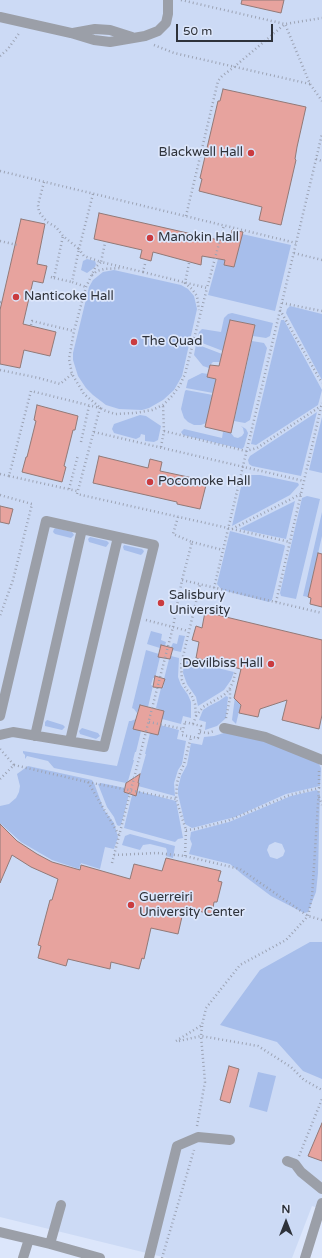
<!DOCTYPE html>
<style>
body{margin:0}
#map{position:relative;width:322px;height:1258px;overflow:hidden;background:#dce6fb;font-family:"Varela Round",sans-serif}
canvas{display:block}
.north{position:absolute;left:266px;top:1202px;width:40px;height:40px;-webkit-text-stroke:3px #dce6fb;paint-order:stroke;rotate:0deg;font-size:11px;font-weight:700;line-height:16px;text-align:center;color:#2e323a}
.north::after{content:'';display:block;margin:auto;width:14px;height:18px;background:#2e323a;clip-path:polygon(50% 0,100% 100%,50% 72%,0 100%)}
.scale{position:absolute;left:176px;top:24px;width:97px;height:18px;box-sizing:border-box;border:2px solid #2e323a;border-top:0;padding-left:5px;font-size:12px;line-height:14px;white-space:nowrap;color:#2e323a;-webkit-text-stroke:3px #dce6fb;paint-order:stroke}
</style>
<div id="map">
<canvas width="322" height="1258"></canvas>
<div class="north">N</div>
<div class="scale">50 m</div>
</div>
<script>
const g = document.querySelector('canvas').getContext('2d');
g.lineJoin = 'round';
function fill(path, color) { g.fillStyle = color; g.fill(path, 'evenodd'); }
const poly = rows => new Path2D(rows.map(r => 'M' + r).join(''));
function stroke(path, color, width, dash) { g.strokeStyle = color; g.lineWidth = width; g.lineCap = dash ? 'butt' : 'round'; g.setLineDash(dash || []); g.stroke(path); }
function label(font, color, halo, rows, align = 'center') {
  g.font = font + ' "Varela Round",sans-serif'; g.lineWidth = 3.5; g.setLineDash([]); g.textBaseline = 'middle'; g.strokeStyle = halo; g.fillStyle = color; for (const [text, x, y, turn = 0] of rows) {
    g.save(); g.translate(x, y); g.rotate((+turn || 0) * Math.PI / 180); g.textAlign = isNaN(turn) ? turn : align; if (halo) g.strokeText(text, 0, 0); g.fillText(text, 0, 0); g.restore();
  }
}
fill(poly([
 [0,0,322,0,322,1209,312,1206,292,1258,167,1258,0,1217]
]), '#ccdaf5');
fill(poly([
 [242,234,291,245,275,311,208,295,218,259,225,260,224,265,234,267],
 [87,259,95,261,96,264,95,267,87,273,81,270,83,261],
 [114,270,181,285,188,289,194,296,197,309,182,376,174,390,163,400,149,408,142,410,119,409,106,405,93,395,86,388,78,376,73,360,73,353,89,287,93,280,103,272],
 [290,306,322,314,322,380,286,313,287,309],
 [232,313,273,323,270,336,266,338,253,336,255,325,230,320,223,351,197,341,199,332,202,329,221,332,224,318,228,314],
 [281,320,284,320,322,390,318,405,256,445,251,444],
 [252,341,264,343,267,348,250,420,245,423,234,421],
 [196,344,222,354,220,362,213,362,210,365,209,368,203,366,194,355],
 [202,373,208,374,207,377,216,379,213,393,186,388,188,380],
 [186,390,213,395,206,423,201,425,194,425,188,422,184,418,181,409,185,391],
 [317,412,301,476,252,466,249,464,248,460,250,456],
 [140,415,146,416,161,426,158,440,154,442,145,441,145,435,141,434,140,437,136,439,114,433,112,429,114,424],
 [322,417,322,473,309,470],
 [241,426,246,429,248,433,244,447,242,449,183,435,181,432,184,429,222,438,223,432,231,433,234,437,238,438,242,436,244,433,243,428],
 [250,475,260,475,298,483,299,485,290,495,232,526,243,478],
 [307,496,320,499,296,599,281,596,280,593,302,498],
 [295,501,286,539,239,529],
 [322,512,322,536,308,597,303,596],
 [56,528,72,532,74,535,71,538,55,534,53,532,54,529],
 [230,531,284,545,285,546,272,600,269,602,222,590,217,584],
 [90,537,107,541,109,543,106,547,89,542,88,539],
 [124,545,142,549,144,551,143,553,141,555,124,550,123,547],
 [151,631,162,634,161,640,166,642,165,646,161,645,160,648,147,644],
 [179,635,185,636,181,652,172,650,173,648,171,647,173,643,177,644],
 [146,650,159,654,160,657,155,678,153,678,151,685,153,686,148,707,140,705,137,713,134,709,132,708],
 [171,656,179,658,178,677,181,685,188,695,191,702,191,718,183,716,181,724,162,719,164,711,156,708,161,688,163,688,165,679,164,679,169,659,170,659],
 [184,660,234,672,231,680,224,690,198,706,196,697,187,684,183,673],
 [226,696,228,697,226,718,217,726,205,730,206,722,199,720,203,710,209,706,219,701],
 [235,697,241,703,236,724,232,720],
 [136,719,133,729,141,731,136,752,135,752,133,760,134,760,128,781,126,783,54,768,48,761,27,756,25,759,25,755,23,753,23,751,117,766,129,721,131,721],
 [47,720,63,725,65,727,62,730,45,726,45,722],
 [160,725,179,730,177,739,186,741,182,764,178,770,174,783,175,796,138,786,139,784,138,783,146,754,145,754,150,733,158,735],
 [82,728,98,733,100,736,96,739,80,734,79,731],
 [227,732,253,736,318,762,321,768,320,786,286,794,235,817,192,828,185,824,178,794,178,788,181,776,187,765,191,743,202,745,204,737,214,736],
 [28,766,92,780,94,783,104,810,114,823,118,837,114,849,105,847,100,869,81,863,79,869,52,860,21,842,0,823,0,806,9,804,16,798,19,792,20,786,17,774],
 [101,783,125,788,124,792,129,794,121,825,119,826,117,825,114,817,107,807,98,784],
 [317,790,320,794,318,873,316,892,308,912,304,913,271,896,243,875,230,864,189,854,192,844,190,839,191,832,229,822,291,796],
 [275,842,282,844,285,851,283,856,277,859,270,857,267,850,269,845],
 [137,791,176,801,183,838,178,839,175,842,124,828,132,795,136,795],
 [130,834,175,846,173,858,166,856,167,851,166,848,150,844,143,845,140,850,122,845,125,836],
 [310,942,322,942,322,1079,303,1071,277,1042,220,1025,260,970],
 [258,1072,276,1076,267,1112,249,1107]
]), '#a7beeb');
const building = poly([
 [242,0,284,0,281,13,241,4,242,0],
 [223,89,306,107,297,147,295,159,296,160,281,225,259,220,262,207,199,191,202,179,200,178,218,101,220,101,223,89],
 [99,213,223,241,224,234,231,236,232,230,243,232,234,267,224,265,225,260,202,256,201,265,153,252,151,261,140,258,142,250,94,239,99,213],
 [21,219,45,224,37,264,47,266,43,283,33,281,23,324,56,332,50,356,24,350,20,368,0,364,0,310,21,219],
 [230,320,255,325,231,433,205,427,216,379,207,377,210,365,219,366,230,320],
 [37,405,78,416,75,430,73,430,64,466,66,467,62,482,22,472,26,457,27,457,36,421,34,420,37,405],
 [99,456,148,468,150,459,162,462,160,471,207,481,200,509,177,504,177,502,93,483,99,456],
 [0,506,13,509,9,524,0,522,0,506],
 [318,553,322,554,322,607,310,604,311,598,308,597,318,553],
 [205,612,322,640,322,715,319,729,282,720,287,700,260,709,258,717,239,713,241,705,234,698,241,669,196,658,199,642,192,640,196,626,202,628,205,612],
 [161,645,173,648,170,659,158,657,161,645],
 [155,676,165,679,162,688,153,687,155,676],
 [140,705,164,711,158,735,133,729,140,705],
 [140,774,138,783,139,783,136,796,124,792,126,783,140,774],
 [0,824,17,841,37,854,52,862,80,870,81,865,130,879,134,864,162,871,166,858,221,871,218,881,222,882,217,902,214,902,212,914,184,908,178,934,151,928,144,959,142,958,139,969,111,962,110,969,68,959,66,966,38,958,41,946,38,945,50,900,52,900,58,879,31,867,12,855,0,883,0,824],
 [229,1066,239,1069,230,1103,220,1100,229,1066],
 [322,1123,322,1161,308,1156,322,1123]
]);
fill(building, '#e7a39e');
stroke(building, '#927a78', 1);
stroke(poly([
 [181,0,285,24,310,84,322,101],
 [154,45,174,53,310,84],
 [0,56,8,49,20,32],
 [316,159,322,161],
 [0,171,296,243],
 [44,182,38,205,39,212,47,222,56,227,63,236,79,249,72,282,86,287],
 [93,194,79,249,84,256,101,262,105,243],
 [186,216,218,81,222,76,234,67,285,24,322,18],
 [0,241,17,245],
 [294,253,322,260],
 [189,263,185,283,192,289,197,296,199,310],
 [145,264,143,272,101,262,95,268,86,287,74,331,69,359,72,374,84,394,103,410,115,414,135,413,152,410,163,405,172,396,180,385,185,374,207,288],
 [143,272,207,288,224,225],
 [92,275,97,271,104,269,121,268],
 [51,277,54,278,63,236],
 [54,278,72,282],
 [0,302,3,303],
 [282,303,322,311],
 [280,310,322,383],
 [31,325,32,321,74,331],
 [0,370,39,378,60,384,72,374],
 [164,431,246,451,257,448,321,406],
 [94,432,304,481],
 [81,442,89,406],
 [161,447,164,431,163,405],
 [0,474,9,476,31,391,100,408,77,494,290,542],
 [9,476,77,491],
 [69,489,78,455],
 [0,495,32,504,13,580,0,616],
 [178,517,173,534,192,542,182,580],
 [232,529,301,494],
 [192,542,223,550],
 [214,588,322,134],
 [276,602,322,403],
 [146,620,173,627,182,580,322,613],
 [196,716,203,707,224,695,229,690,233,682,236,670],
 [226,718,230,698,230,687],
 [149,722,183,729],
 [185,722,201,726,198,738,182,735,185,722],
 [193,724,196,716,195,704,191,694,186,689,182,680,181,665,200,585],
 [200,732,208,733,214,731],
 [0,749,14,765,0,779],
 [14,765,87,782,176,799],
 [88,782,119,835],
 [319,797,322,805],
 [186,830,195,829,227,821,290,795,319,788,319,770],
 [114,855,157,853,185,856,240,869,308,916,322,920],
 [185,856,186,830,176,799,177,783,180,773,184,764,191,737],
 [112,863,173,627,188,631],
 [176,1041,202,1025,206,1008,240,965,286,940,308,916,312,897,319,788],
 [179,1041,201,1036,258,1046,291,1067,304,1080,322,1090],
 [197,1126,205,1082,201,1036,202,1026],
 [299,1156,322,1099],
 [162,1258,194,1150]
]), '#9ca3b4', 2.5, [1, 3]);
stroke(poly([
 [0,17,71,33,94,40,110,42,145,36,158,31,166,23,168,14,168,0],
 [73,33,95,29,110,30,132,37],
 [0,716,46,521,154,545,104,747,13,732,0,735],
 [224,728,265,737,322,760],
 [35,736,82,529],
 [70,741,118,537],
 [287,1161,295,1164,301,1172,322,1189],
 [0,1232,50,1244,100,1258],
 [50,1244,61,1205],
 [23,1258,29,1239],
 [149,1258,177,1146,198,1137,230,1140],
 [305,1258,322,1203]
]), '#9b9fa8', 10);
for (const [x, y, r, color] of [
 [251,153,4,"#ca3b3f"],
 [150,238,4,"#ca3b3f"],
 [16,297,4,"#ca3b3f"],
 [134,342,4,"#ca3b3f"],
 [150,482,4,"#ca3b3f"],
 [161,603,4,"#ca3b3f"],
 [271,664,4,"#ca3b3f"],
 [131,905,4,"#ca3b3f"]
]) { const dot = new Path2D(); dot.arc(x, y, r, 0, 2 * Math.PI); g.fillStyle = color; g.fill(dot); stroke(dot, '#dce6fb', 1.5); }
label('13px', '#2e323a', '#dce6fb', [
 ["Blackwell Hall",243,153,"right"],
 ["Manokin Hall",158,238],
 ["Nanticoke Hall",24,297],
 ["The Quad",142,342],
 ["Pocomoke Hall",158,482],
 ["Salisbury",169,596],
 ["University",169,611],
 ["Devilbiss Hall",263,664,"right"],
 ["Guerreiri",139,898],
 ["University Center",139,913]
], 'left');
</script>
